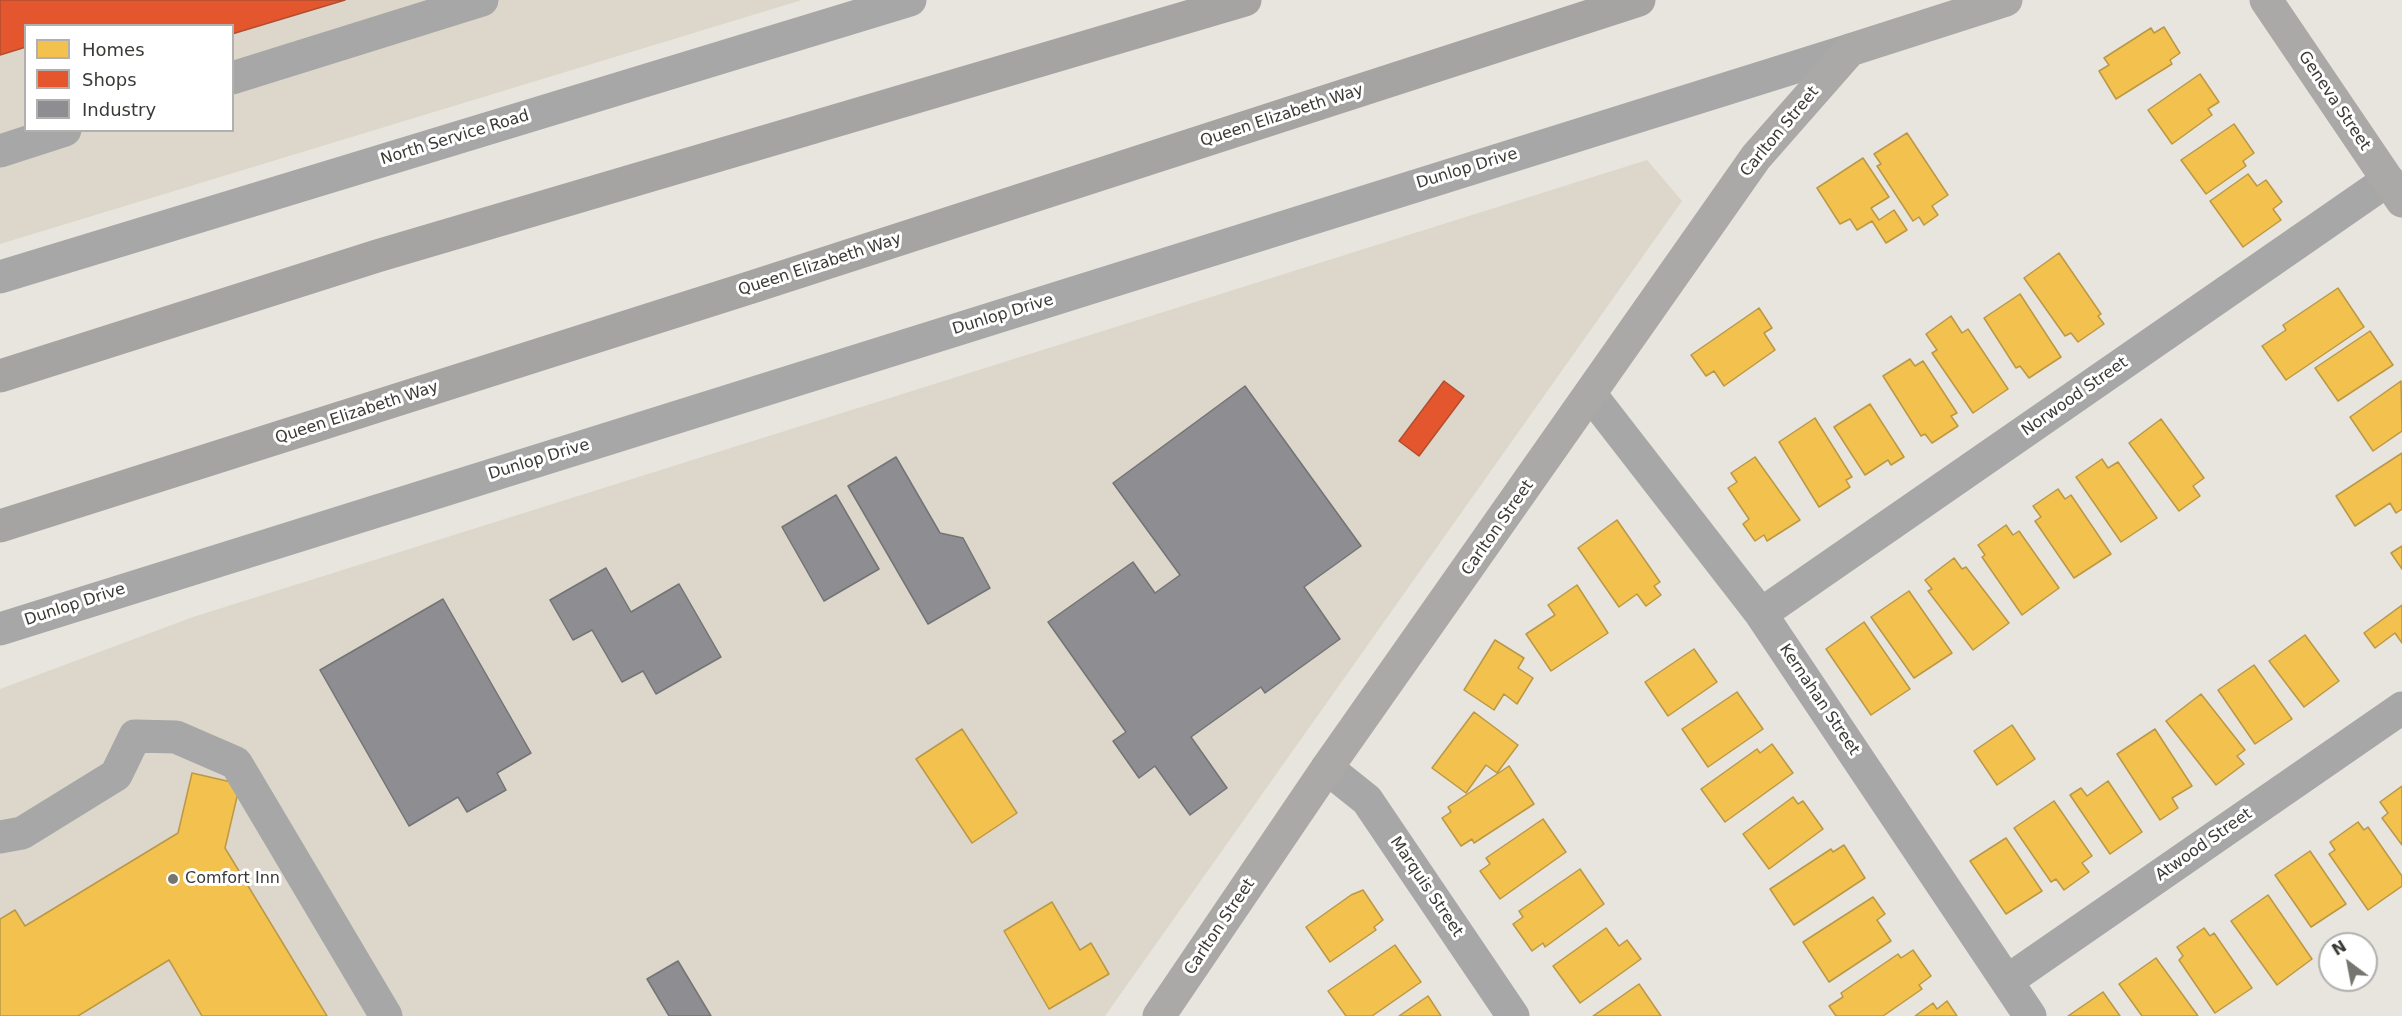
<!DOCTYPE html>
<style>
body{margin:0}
#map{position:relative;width:2402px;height:1016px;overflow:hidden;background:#e7e5de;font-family:"DejaVu Sans",sans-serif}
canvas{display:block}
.legend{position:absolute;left:24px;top:24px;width:210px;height:108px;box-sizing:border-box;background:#fff;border:2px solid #b1b0ae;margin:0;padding:8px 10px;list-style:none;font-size:18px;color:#3b3935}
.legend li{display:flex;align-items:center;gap:12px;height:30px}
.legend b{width:30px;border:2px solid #b1b0ae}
.north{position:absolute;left:2318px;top:932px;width:60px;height:60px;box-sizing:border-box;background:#fff;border:2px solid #b1b0ae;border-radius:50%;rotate:328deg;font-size:16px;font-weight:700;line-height:24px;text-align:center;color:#3b3935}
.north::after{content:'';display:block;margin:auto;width:21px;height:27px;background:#777570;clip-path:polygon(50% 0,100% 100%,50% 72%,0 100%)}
</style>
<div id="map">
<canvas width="2402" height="1016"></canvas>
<ul class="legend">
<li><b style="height:16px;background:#f2c14e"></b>Homes</li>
<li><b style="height:16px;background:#e4572e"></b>Shops</li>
<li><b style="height:16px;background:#8d8d92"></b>Industry</li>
</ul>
<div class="north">N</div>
</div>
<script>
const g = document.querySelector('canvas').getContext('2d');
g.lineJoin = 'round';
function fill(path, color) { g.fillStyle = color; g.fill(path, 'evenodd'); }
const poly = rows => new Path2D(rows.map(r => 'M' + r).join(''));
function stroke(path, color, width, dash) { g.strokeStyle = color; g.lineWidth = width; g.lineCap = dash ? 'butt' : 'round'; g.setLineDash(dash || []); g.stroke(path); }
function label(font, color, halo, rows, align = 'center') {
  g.font = font + ' "DejaVu Sans",sans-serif'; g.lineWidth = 6; g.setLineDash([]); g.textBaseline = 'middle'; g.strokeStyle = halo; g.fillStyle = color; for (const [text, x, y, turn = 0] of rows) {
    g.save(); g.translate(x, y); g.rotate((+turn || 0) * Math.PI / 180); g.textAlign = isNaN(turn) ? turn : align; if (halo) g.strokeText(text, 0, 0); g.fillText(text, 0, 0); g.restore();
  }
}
fill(poly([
 [0,0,802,0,0,244],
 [26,26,232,26,232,130,26,130],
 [1647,160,1682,201,1105,1016,0,1016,0,689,193,617]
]), '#dcd7ca');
const homes = poly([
 [2164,27,2180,53,2170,60,2172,64,2116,99,2099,71,2109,65,2104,58,2151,28,2154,33,2164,27],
 [2200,74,2219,102,2208,109,2212,115,2172,144,2148,110,2200,74],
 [2234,124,2254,153,2243,161,2246,166,2206,194,2181,160,2234,124],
 [1907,133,1948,195,1932,206,1938,215,1924,225,1919,217,1913,221,1877,166,1881,164,1874,154,1907,133],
 [1863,158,1889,197,1871,208,1879,220,1894,210,1907,230,1886,243,1872,221,1857,230,1850,219,1840,224,1817,188,1863,158],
 [2248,174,2257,186,2266,180,2282,202,2273,209,2281,220,2243,247,2210,201,2248,174],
 [2059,253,2101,314,2098,316,2104,324,2078,342,2071,333,2065,336,2024,278,2059,253],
 [2338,288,2364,327,2286,380,2262,346,2286,330,2283,325,2338,288],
 [2020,294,2061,357,2029,378,2020,366,2016,368,1984,318,2020,294],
 [1759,308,1772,328,1764,333,1775,350,1724,386,1714,371,1706,376,1691,355,1759,308],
 [1951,316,1962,333,1968,329,2008,389,1973,413,1932,353,1937,350,1926,334,1951,316],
 [2370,331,2393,365,2338,401,2315,368,2370,331],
 [1910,359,1915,366,1923,361,1957,413,1951,416,1958,426,1932,443,1925,434,1921,436,1883,376,1910,359],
 [2401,381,2402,431,2373,451,2350,417,2401,381],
 [1870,404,1904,457,1891,465,1888,460,1865,475,1834,427,1870,404],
 [1815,418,1852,477,1846,480,1850,487,1819,507,1779,442,1815,418],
 [2161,419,2204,478,2193,486,2200,496,2179,511,2129,443,2161,419],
 [2402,453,2402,509,2396,513,2390,503,2355,526,2336,496,2402,453],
 [1755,457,1800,520,1767,541,1764,535,1755,541,1743,524,1749,519,1728,488,1737,482,1731,473,1755,457],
 [2102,459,2108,468,2118,462,2157,518,2121,542,2076,477,2102,459],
 [2058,489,2065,499,2071,495,2111,554,2074,578,2035,521,2041,517,2033,506,2058,489],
 [1617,520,1660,582,1654,586,1661,595,1646,606,1637,594,1619,607,1578,548,1617,520],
 [2006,525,2013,535,2019,531,2059,588,2022,615,1982,557,1985,555,1978,545,2006,525],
 [2402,546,2402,569,2391,553,2402,546],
 [1954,558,1962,569,1966,567,2009,623,1973,650,1928,591,1932,589,1925,580,1954,558],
 [1577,585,1608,633,1551,671,1526,634,1555,615,1548,605,1577,585],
 [1909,591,1952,653,1914,678,1871,617,1909,591],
 [2402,605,2402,643,2395,633,2375,648,2364,633,2402,605],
 [1864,622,1910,689,1871,715,1826,649,1864,622],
 [2305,635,2339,681,2304,707,2269,661,2305,635],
 [1495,640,1524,658,1518,668,1533,678,1517,704,1504,694,1494,710,1464,690,1495,640],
 [1694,649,1717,682,1668,716,1645,682,1694,649],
 [2254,665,2292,719,2255,744,2218,690,2254,665],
 [1737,692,1763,729,1708,767,1682,729,1737,692],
 [2201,694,2245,750,2237,756,2244,764,2216,785,2166,721,2201,694],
 [1474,712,1518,745,1497,773,1486,765,1466,793,1432,768,1474,712],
 [2012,725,2035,759,1997,785,1974,751,2012,725],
 [962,729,1017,813,972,843,916,759,962,729],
 [2155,729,2192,786,2172,798,2178,808,2160,820,2117,754,2155,729],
 [1772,744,1793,773,1725,822,1701,789,1757,749,1760,753,1772,744],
 [1509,766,1534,804,1474,843,1472,839,1461,846,1442,818,1451,812,1448,807,1509,766],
 [192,773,240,784,225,848,327,1016,202,1016,169,960,78,1016,0,1016,0,919,15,910,25,926,178,833,192,773],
 [2108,781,2142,832,2110,854,2070,795,2081,788,2087,796,2108,781],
 [2402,786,2402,845,2382,818,2388,813,2380,802,2402,786],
 [1793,797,1798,804,1803,801,1823,829,1769,869,1743,834,1793,797],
 [2054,801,2092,856,2082,863,2089,872,2064,890,2056,879,2051,882,2014,828,2054,801],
 [1543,819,1566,852,1500,899,1480,871,1490,864,1486,858,1543,819],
 [2358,822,2364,830,2368,827,2402,876,2402,886,2368,910,2329,854,2335,850,2330,842,2358,822],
 [2006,838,2042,891,2006,914,1970,861,2006,838],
 [1844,845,1865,878,1794,925,1770,889,1831,849,1833,852,1844,845],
 [2310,851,2346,904,2311,927,2275,875,2310,851],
 [1580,869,1604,904,1545,947,1543,943,1532,951,1513,924,1523,917,1519,911,1580,869],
 [1363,890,1383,920,1374,927,1376,930,1330,962,1306,927,1351,895,1363,890],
 [2268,895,2312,959,2277,985,2231,921,2268,895],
 [1873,897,1885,914,1877,920,1891,941,1829,982,1803,942,1873,897],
 [1052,902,1080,950,1091,943,1109,974,1049,1009,1004,931,1052,902],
 [1606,928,1619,946,1627,940,1641,959,1580,1003,1553,966,1606,928],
 [2204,928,2210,936,2214,933,2252,988,2215,1013,2179,960,2183,956,2177,947,2204,928],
 [1395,945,1421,982,1372,1016,1346,1016,1328,991,1395,945],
 [1913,950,1931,976,1919,985,1922,989,1883,1016,1836,1016,1829,1006,1843,997,1841,993,1898,954,1901,958,1913,950],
 [2156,958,2198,1016,2142,1016,2119,984,2156,958],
 [1639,984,1661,1016,1593,1016,1639,984],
 [2103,992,2120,1016,2068,1016,2103,992],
 [1428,996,1441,1016,1399,1016,1428,996],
 [1947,1001,1957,1016,1915,1016,1933,1003,1937,1009,1947,1001]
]);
fill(homes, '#f2c14e');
stroke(homes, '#bb9846', 1.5);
const shops = poly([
 [0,0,345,0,232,34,232,26,26,26,26,47,0,55,0,0],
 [1444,381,1464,396,1419,456,1399,441,1444,381]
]);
fill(shops, '#e4572e');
stroke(shops, '#b14e30', 1.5);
const industry = poly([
 [1245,386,1361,546,1304,587,1340,639,1265,693,1261,687,1191,737,1227,788,1190,815,1155,766,1139,778,1113,741,1126,732,1048,622,1133,562,1155,593,1180,575,1113,483,1245,386],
 [896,457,940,533,963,538,990,588,928,624,848,486,896,457],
 [836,495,879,569,824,601,782,527,836,495],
 [606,568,631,612,679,584,721,657,656,694,643,671,622,682,592,630,573,640,550,600,606,568],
 [443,599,531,753,497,773,506,790,467,812,458,797,409,826,320,670,443,599],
 [678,961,711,1016,669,1016,647,979,678,961]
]);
fill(industry, '#8d8d92');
stroke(industry, '#747476', 1.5);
stroke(poly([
 [232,78,482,0],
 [0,151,65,130],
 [0,277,910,0],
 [1591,395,1761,614,2030,1016],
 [1761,614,2388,180],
 [0,629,1850,50],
 [1327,768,1367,800,1513,1016],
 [0,837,22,833,116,775,135,736,176,737,236,763,386,1016],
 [2007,981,2402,708]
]), '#a8a7a7', 33);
stroke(poly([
 [2266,0,2402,201],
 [1159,1016,1327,768,1756,157,1850,50,2006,0]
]), '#aba9a7', 33);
stroke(poly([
 [0,376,377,256,1245,0],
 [0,526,755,286,1639,0]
]), '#a6a4a2', 33);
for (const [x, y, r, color] of [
 [173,879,6,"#777570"]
]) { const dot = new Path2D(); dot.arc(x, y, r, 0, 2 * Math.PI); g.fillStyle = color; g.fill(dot); stroke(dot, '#fff', 2); }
label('16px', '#3b3935', '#fff', [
 ["Geneva Street",2334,101,56],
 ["Queen Elizabeth Way",1282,116,-18],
 ["Carlton Street",1780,132,-50],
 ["North Service Road",455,138,-17],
 ["Dunlop Drive",1467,169,-17],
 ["Queen Elizabeth Way",820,265,-18],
 ["Dunlop Drive",1003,315,-17],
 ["Norwood Street",2075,397,-35],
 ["Queen Elizabeth Way",357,413,-18],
 ["Dunlop Drive",539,460,-17],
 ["Carlton Street",1498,528,-55],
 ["Dunlop Drive",75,605,-18],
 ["Kernahan Street",1819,700,56],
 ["Atwood Street",2204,845,-35],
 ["Marquis Street",1426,887,56],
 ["Carlton Street",1220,927,-56]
]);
label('16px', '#3b3935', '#fff', [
 ["Comfort Inn",185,879]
], 'left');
</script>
